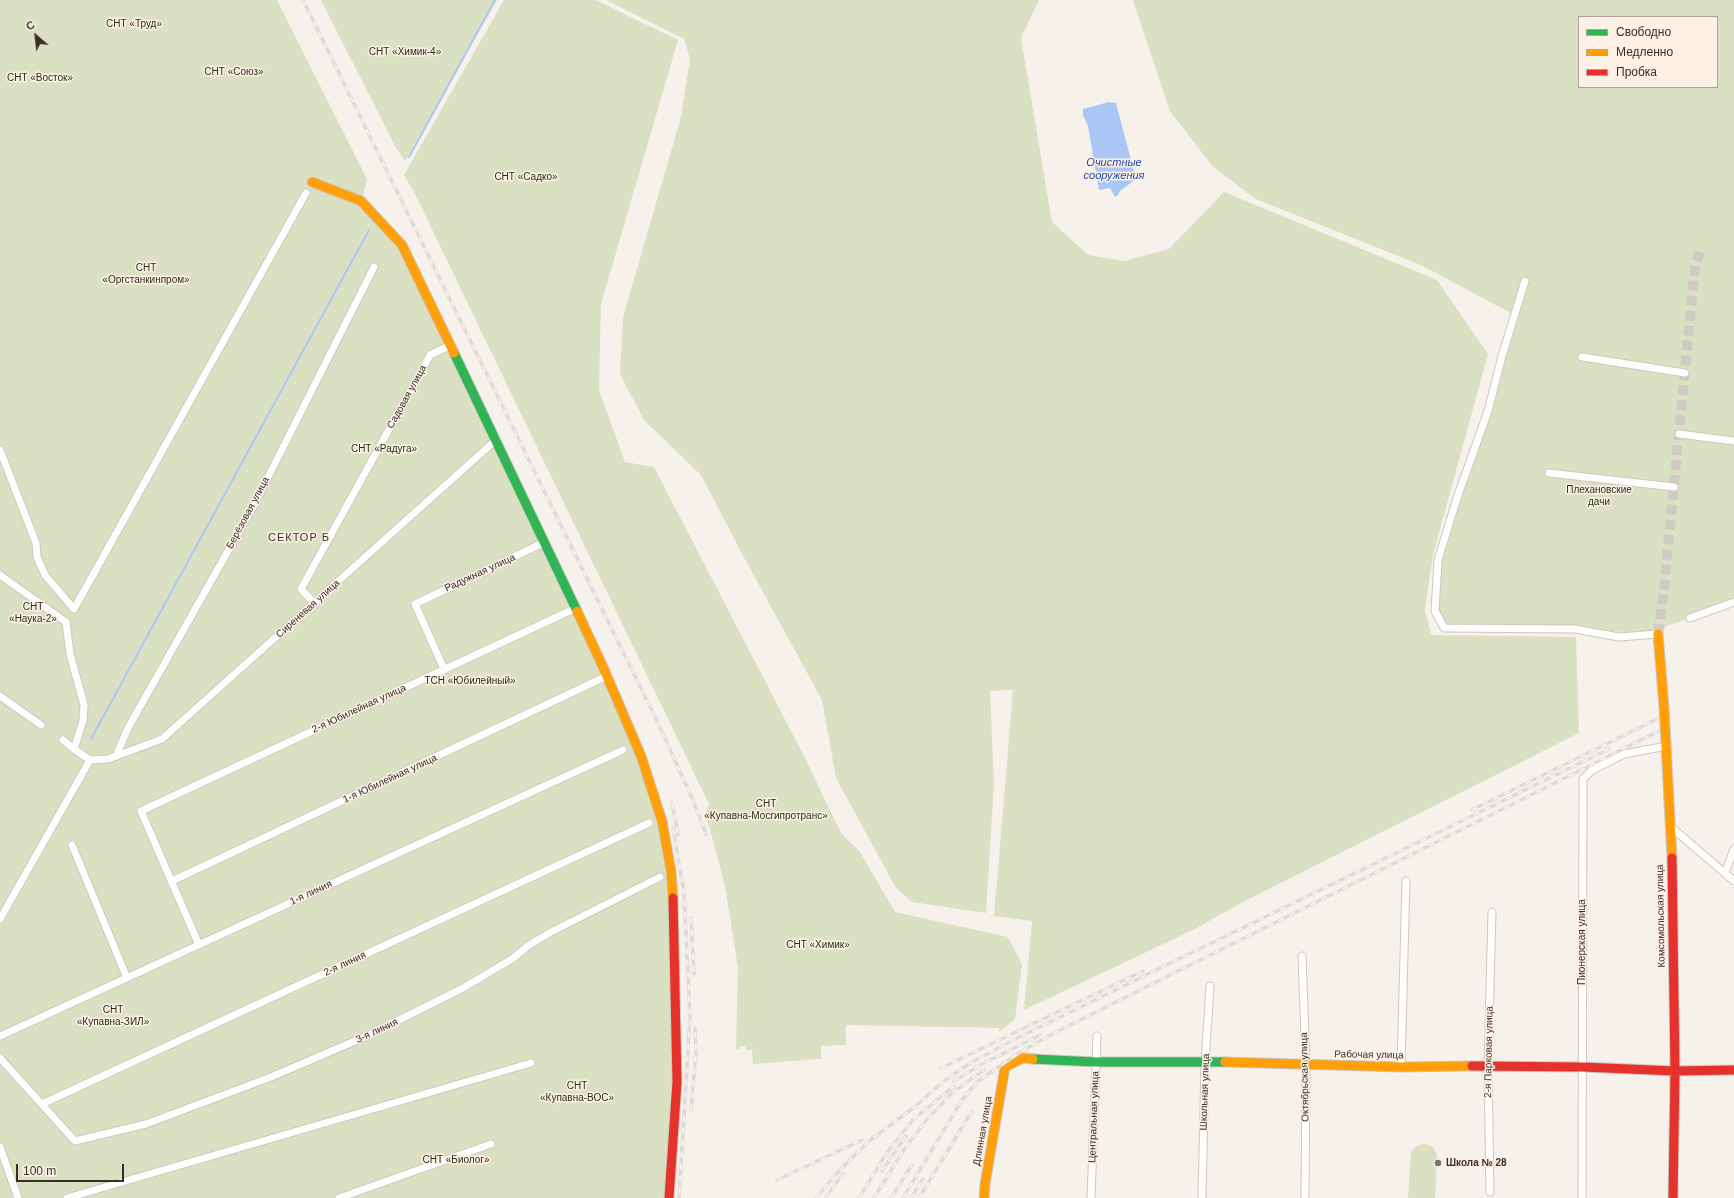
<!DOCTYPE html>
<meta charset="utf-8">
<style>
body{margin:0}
#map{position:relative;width:1734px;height:1198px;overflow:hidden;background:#f7f1ec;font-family:Helvetica,sans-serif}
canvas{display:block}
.legend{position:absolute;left:1578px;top:16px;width:140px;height:72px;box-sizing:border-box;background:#fcf0e7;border:1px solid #aea299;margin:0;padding:5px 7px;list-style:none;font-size:12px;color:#392e25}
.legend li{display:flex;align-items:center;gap:8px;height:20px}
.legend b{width:20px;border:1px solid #aea299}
.north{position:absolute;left:16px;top:16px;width:40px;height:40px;-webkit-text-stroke:3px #fcf0e7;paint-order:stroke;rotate:332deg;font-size:11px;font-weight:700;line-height:16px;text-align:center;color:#392e25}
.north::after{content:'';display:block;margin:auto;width:14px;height:18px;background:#392e25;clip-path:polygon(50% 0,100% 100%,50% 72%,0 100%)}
.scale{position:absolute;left:16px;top:1164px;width:108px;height:18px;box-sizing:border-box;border:2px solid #392e25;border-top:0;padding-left:5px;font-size:12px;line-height:14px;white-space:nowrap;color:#392e25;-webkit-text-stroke:3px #fcf0e7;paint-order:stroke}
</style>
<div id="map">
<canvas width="1734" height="1198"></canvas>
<ul class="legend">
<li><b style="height:5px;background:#30b455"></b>Свободно</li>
<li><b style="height:5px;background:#ff9f0a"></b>Медленно</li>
<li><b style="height:5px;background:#e5322d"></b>Пробка</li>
</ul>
<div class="north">С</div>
<div class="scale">100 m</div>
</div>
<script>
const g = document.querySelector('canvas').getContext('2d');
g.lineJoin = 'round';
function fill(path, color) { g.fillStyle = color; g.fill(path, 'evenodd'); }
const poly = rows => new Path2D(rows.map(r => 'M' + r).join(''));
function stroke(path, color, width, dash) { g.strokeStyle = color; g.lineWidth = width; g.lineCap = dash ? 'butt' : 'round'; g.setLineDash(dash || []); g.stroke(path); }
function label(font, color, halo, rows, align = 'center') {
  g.font = font + ' Helvetica,sans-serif'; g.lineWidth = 3; g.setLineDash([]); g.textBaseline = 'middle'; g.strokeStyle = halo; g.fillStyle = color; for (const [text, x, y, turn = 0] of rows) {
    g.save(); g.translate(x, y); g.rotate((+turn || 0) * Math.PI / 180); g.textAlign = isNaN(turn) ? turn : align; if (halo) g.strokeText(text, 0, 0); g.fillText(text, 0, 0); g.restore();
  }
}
fill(poly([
 [0,0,277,0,367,179,362,201,402,245,641,756,671,871,675,984,669,1198,0,1198],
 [321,0,497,0,405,161,395,146],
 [504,0,596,0,678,40,601,304,599,390,625,462,654,467,804,756,841,833,860,852,895,912,1008,937,1022,964,1015,1019,999,1032,999,1028,846,1025,846,1045,821,1046,821,1059,753,1064,752,1050,746,1050,746,1047,740,1046,740,1049,736,1050,738,968,725,886,706,814,709,804,415,194,404,175],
 [606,0,1039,0,1021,38,1052,222,1088,255,1124,261,1169,249,1224,192,1437,280,1488,354,1433,555,1425,609,1431,635,1576,637,1579,733,1243,902,1193,930,1024,1010,1032,921,994,916,1013,690,990,691,994,783,986,913,912,902,896,888,836,778,822,700,741,552,701,475,644,420,620,374,623,317,681,117,690,59,684,39],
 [1133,0,1734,0,1734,602,1667,626,1658,634,1575,629,1444,628,1435,611,1438,560,1487,411,1514,315,1423,266,1256,199,1213,167,1170,111],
 [1579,17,1717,17,1717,87,1579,87],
 [1424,1143,1433,1147,1437,1154,1435,1198,1408,1198,1411,1152,1415,1147]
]), '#dae1c3');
fill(poly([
 [1109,102,1116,103,1136,179,1120,191,1118,195,1115,197,1110,188,1099,190,1088,126,1083,115,1083,109]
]), '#a9c6f5');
stroke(poly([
 [409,157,495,0],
 [91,739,369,230]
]), '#a9c6f5', 2);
stroke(poly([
 [1658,634,1664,588,1695,266,1700,252]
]), '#d1cac4', 10, [10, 5]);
const street = poly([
 [1525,281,1502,356,1488,411,1457,498,1438,560,1435,611,1444,628,1575,629,1619,637,1658,634],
 [1582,357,1685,373],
 [1679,434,1734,441],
 [0,450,36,543,37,557,45,575,74,609,306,193],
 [1549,473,1674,487],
 [0,575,66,622,70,654,84,705,83,721,74,749,90,760],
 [314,603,301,589,430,355,451,345],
 [1690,618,1734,602],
 [444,669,415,604,545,542],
 [0,696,41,725],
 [63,740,74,749],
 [116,756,128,728,254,505,374,267],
 [1671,827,1734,881],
 [72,845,127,978],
 [1725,873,1734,849],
 [172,881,607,676],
 [0,919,90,760,108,759,162,739,497,439],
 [199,945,141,811,576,608],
 [1302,956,1306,1065,1305,1198],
 [0,1036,623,750],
 [0,1058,75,1141,146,1124,271,1077,369,1035,463,988,512,959,529,945,551,932,660,877],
 [1401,1067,1406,881],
 [42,1104,649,823],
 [0,1147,18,1198],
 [1490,1192,1488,1066,1492,912],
 [67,1198,531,1063],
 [339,1198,491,1144],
 [1091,1198,1097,1036],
 [1202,1198,1205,1062,1210,986],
 [1582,1198,1583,779,1592,770,1624,754,1667,746]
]);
const fast = poly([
 [454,353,577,611],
 [1033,1059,1096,1062,1225,1062]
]);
const slow = poly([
 [312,182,361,201,402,245,454,353],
 [577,611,603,667,641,756,662,821,671,871,673,898],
 [1658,634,1664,707,1672,858],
 [1225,1062,1401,1067,1472,1066],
 [984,1198,985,1184,1005,1067,1023,1058,1033,1059]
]);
const jam = poly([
 [1672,858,1675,1071,1673,1198],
 [1472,1066,1582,1067,1675,1071,1734,1070],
 [669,1198,677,1082,673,898]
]);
stroke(street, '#cec7c1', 9);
stroke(fast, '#cec7c1', 11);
stroke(slow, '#cec7c1', 11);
stroke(jam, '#cec7c1', 11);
stroke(street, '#fefdfc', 7);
stroke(fast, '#30b455', 9);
stroke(slow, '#ff9f0a', 9);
stroke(jam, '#e5322d', 9);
const rail = poly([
 [303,0,657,721,692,798,706,834],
 [672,803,678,835],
 [1472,810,1657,719],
 [673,829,684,892,690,1017,679,1198],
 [691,918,694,974],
 [941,1068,1143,971],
 [954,1081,984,1063,1040,1035],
 [912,1109,944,1081,972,1062,1017,1038,1609,749],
 [691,1110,696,1052,695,1028],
 [882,1171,906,1136],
 [777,1180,862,1140],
 [816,1198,836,1174,869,1141,916,1106],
 [825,1198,843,1174],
 [859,1198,888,1151,913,1120,954,1086],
 [874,1198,905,1148,925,1122,952,1093,984,1070],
 [891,1198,912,1165],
 [903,1198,962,1100,978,1081,1019,1053,1043,1039,1078,1021,1657,732],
 [911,1198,923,1179],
 [919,1198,972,1111]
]);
stroke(rail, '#dddad8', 3.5);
stroke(rail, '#fcf0e7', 2, [6]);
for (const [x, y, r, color] of [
 [1438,1163,4,"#7c726b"]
]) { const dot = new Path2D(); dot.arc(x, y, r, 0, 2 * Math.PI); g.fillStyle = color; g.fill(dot); stroke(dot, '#fcf0e7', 1.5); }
label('10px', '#25300d', '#fcf0e7', [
 ["СНТ «Труд»",134,24],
 ["СНТ «Химик-4»",405,52],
 ["СНТ «Союз»",234,72],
 ["СНТ «Восток»",40,78],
 ["СНТ «Садко»",526,177],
 ["СНТ",146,268],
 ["«Оргстанкинпром»",146,280],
 ["СНТ «Радуга»",384,449],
 ["Плехановские",1599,490],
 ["дачи",1599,502],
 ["СНТ",33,607],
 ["«Наука-2»",33,619],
 ["ТСН «Юбилейный»",470,681],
 ["СНТ",766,804],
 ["«Купавна-Мосгипротранс»",766,816],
 ["СНТ «Химик»",818,945],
 ["СНТ",113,1010],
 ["«Купавна-ЗИЛ»",113,1022],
 ["СНТ",577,1086],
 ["«Купавна-ВОС»",577,1098],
 ["СНТ «Биолог»",456,1160]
]);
label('10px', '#392e25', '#fcf0e7', [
 ["Садовая улица",407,397,-61],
 ["Берёзовая улица",248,513,-62],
 ["Радужная улица",480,573,-25],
 ["Сиреневая улица",308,609,-42],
 ["2-я Юбилейная улица",359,709,-25],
 ["1-я Юбилейная улица",390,779,-25],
 ["1-я линия",311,893,-25],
 ["Комсомольская улица",1661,916,-91],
 ["Пионерская улица",1582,942,-90],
 ["2-я линия",345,964,-25],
 ["3-я линия",377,1031,-25],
 ["2-я Парковая улица",1489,1052,-89],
 ["Рабочая улица",1369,1055,1],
 ["Октябрьская улица",1305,1077,-91],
 ["Школьная улица",1205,1092,-88],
 ["Центральная улица",1094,1117,-88],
 ["Длинная улица",983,1131,-80]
]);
label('bold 10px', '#392e25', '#fcf0e7', [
 ["Школа № 28",1446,1163]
], 'left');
label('italic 11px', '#194a9b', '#fcf0e7', [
 ["Очистные",1114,163],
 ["сооружения",1114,176]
]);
g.letterSpacing = '1px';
label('11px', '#392e25', '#fcf0e7', [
 ["СЕКТОР Б",299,538]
]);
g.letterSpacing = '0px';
</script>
